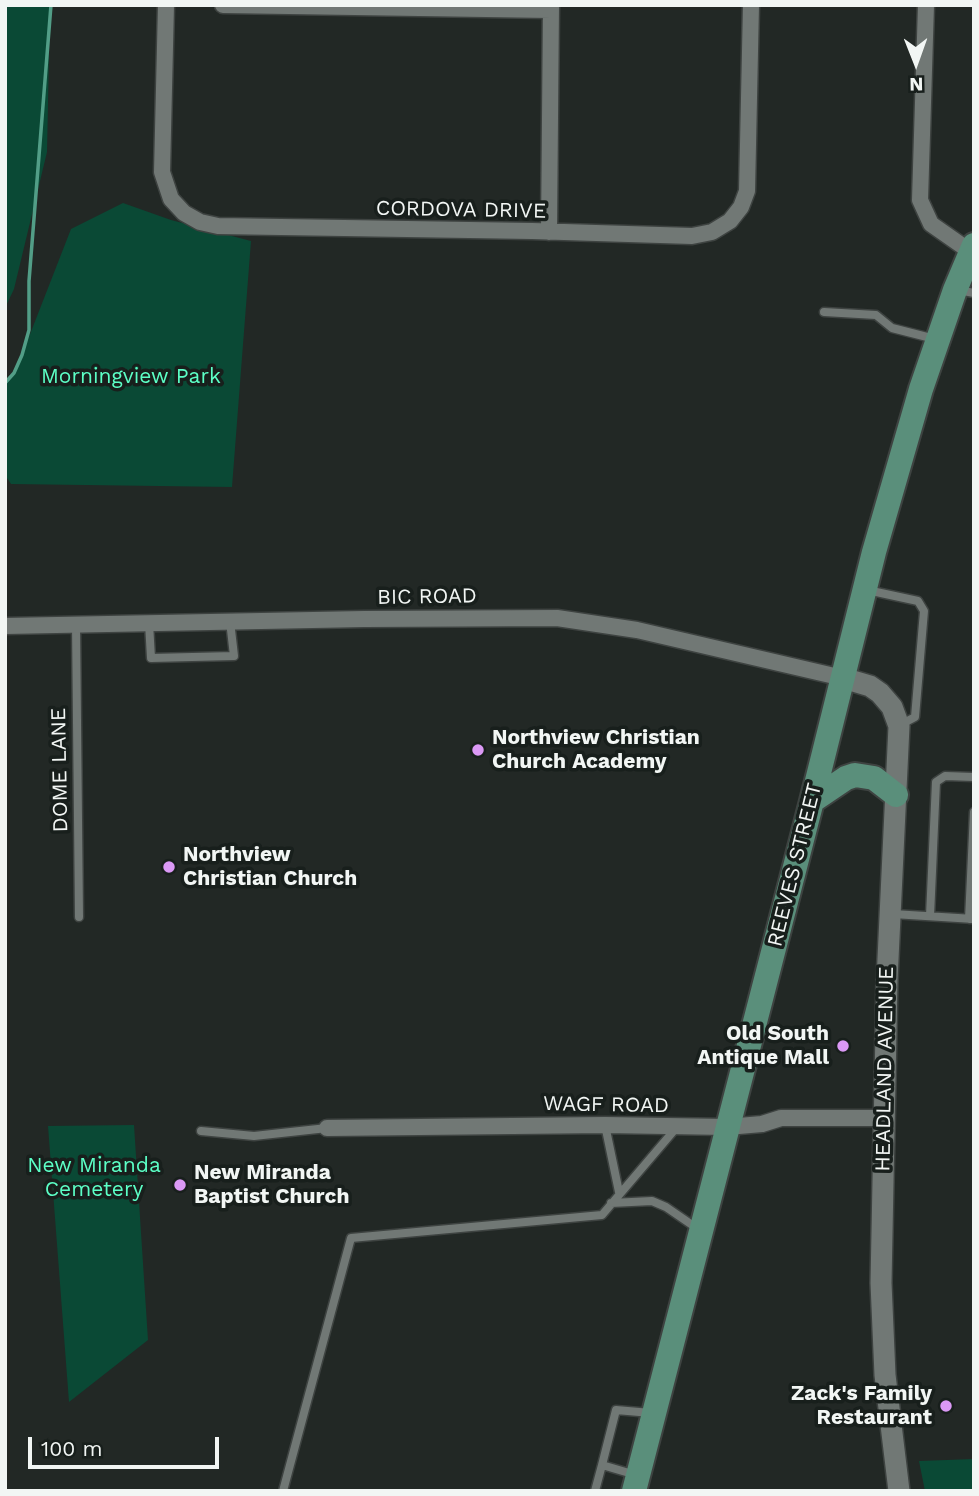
<!DOCTYPE html>
<style>
body{margin:0}
#map{position:relative;width:979px;height:1496px;overflow:hidden;background:#222825;font-family:"Work Sans",sans-serif}
canvas{display:block}
.frame{position:absolute;inset:0;border:7px solid #f2f6f4;pointer-events:none}
.north{position:absolute;left:881px;top:28px;width:70px;height:70px;-webkit-text-stroke:5px #181f1c;paint-order:stroke;rotate:179deg;font-size:19px;font-weight:700;line-height:28px;text-align:center;color:#f2f6f4}
.north::after{content:'';display:block;margin:auto;width:24px;height:32px;background:#f2f6f4;clip-path:polygon(50% 0,100% 100%,50% 72%,0 100%)}
.scale{position:absolute;left:28px;top:1437px;width:191px;height:32px;box-sizing:border-box;border:4px solid #f2f6f4;border-top:0;padding-left:9px;font-size:21px;line-height:24px;white-space:nowrap;color:#f2f6f4;-webkit-text-stroke:5px #181f1c;paint-order:stroke}
</style>
<div id="map">
<canvas width="979" height="1496"></canvas>
<div class="frame"></div>
<div class="north">N</div>
<div class="scale">100 m</div>
</div>
<script>
const g = document.querySelector('canvas').getContext('2d');
g.lineJoin = 'round';
function fill(path, color) { g.fillStyle = color; g.fill(path, 'evenodd'); }
const poly = rows => new Path2D(rows.map(r => 'M' + r).join(''));
function stroke(path, color, width, dash) { g.strokeStyle = color; g.lineWidth = width; g.lineCap = dash ? 'butt' : 'round'; g.setLineDash(dash || []); g.stroke(path); }
function label(font, color, halo, rows, align = 'center') {
  g.font = font + ' "Work Sans",sans-serif'; g.lineWidth = 7; g.setLineDash([]); g.textBaseline = 'middle'; g.strokeStyle = halo; g.fillStyle = color; for (const [text, x, y, turn = 0] of rows) {
    g.save(); g.translate(x, y); g.rotate((+turn || 0) * Math.PI / 180); g.textAlign = isNaN(turn) ? turn : align; if (halo) g.strokeText(text, 0, 0); g.fillText(text, 0, 0); g.restore();
  }
}
fill(poly([
 [5,5,50,5,47,152,14,289,5,308],
 [123,203,171,220,251,241,232,487,11,484,5,475,5,386,18,365,71,229],
 [134,1125,148,1340,69,1402,48,1126],
 [974,1459,974,1491,925,1491,919,1461]
]), '#0a4935');
stroke(poly([
 [5,383,14,373,22,355,29,330,29,281,51,5]
]), '#529e87', 3.5);
const lane = poly([
 [958,290,974,293],
 [824,312,876,315,892,328,935,339],
 [867,590,918,601,924,611,915,717,900,725],
 [149,623,151,658,234,656,230,621],
 [76,624,79,917],
 [893,914,974,919],
 [930,916,936,782,945,776,974,777],
 [969,919,974,812],
 [605,1125,619,1192],
 [201,1131,254,1136,327,1128],
 [611,1203,652,1201,666,1207,698,1229],
 [636,1475,602,1465,616,1410,651,1413],
 [283,1491,351,1238,602,1215,677,1127],
 [595,1491,602,1465]
]);
const street = poly([
 [166,5,162,172,171,199,184,213,200,222,218,226,532,231,692,236,712,232,730,221,741,207,747,191,751,5],
 [223,5,551,10],
 [926,5,920,200,931,224,971,252],
 [549,232,551,5],
 [5,626,364,619,557,618,637,630,843,678],
 [327,1128,605,1125,727,1127,762,1124,781,1118,884,1118]
]);
const secondary = poly([
 [843,678,870,686,880,693,892,707,899,726,887,980,881,1283,885,1375,899,1491]
]);
const primary = poly([
 [812,801,846,778,855,775,874,778,896,795],
 [634,1491,812,801,874,552,921,389,955,290,974,245]
]);
stroke(lane, '#3e4341', 11);
stroke(street, '#3e4341', 19);
stroke(secondary, '#3e4341', 24);
stroke(primary, '#3e4341', 28);
stroke(lane, '#717875', 8);
stroke(street, '#717875', 16);
stroke(secondary, '#717875', 21);
stroke(primary, '#5a8f7b', 24);
for (const [x, y, r, color] of [
 [478,750,7,"#db99f5"],
 [169,867,7,"#db99f5"],
 [843,1046,7,"#db99f5"],
 [180,1185,7,"#db99f5"],
 [946,1406,7,"#db99f5"]
]) { const dot = new Path2D(); dot.arc(x, y, r, 0, 2 * Math.PI); g.fillStyle = color; g.fill(dot); stroke(dot, '#181f1c', 2.5); }
label('21px', '#f2f6f4', '#181f1c', [
 ["CORDOVA DRIVE",461,210,1],
 ["BIC ROAD",427,597,-1],
 ["DOME LANE",60,770,-91],
 ["REEVES STREET",795,865,-76],
 ["HEADLAND AVENUE",885,1069,-89],
 ["WAGF ROAD",606,1105,1]
]);
label('21px', '#5cffc6', '#181f1c', [
 ["Morningview Park",131,377],
 ["New Miranda",94,1166],
 ["Cemetery",94,1190]
]);
label('bold 21px', '#f2f6f4', '#181f1c', [
 ["Northview Christian",492,738],
 ["Church Academy",492,762],
 ["Northview",183,855],
 ["Christian Church",183,879],
 ["Old South",829,1034,"right"],
 ["Antique Mall",829,1058,"right"],
 ["New Miranda",194,1173],
 ["Baptist Church",194,1197],
 ["Zack's Family",932,1394,"right"],
 ["Restaurant",932,1418,"right"]
], 'left');
</script>
